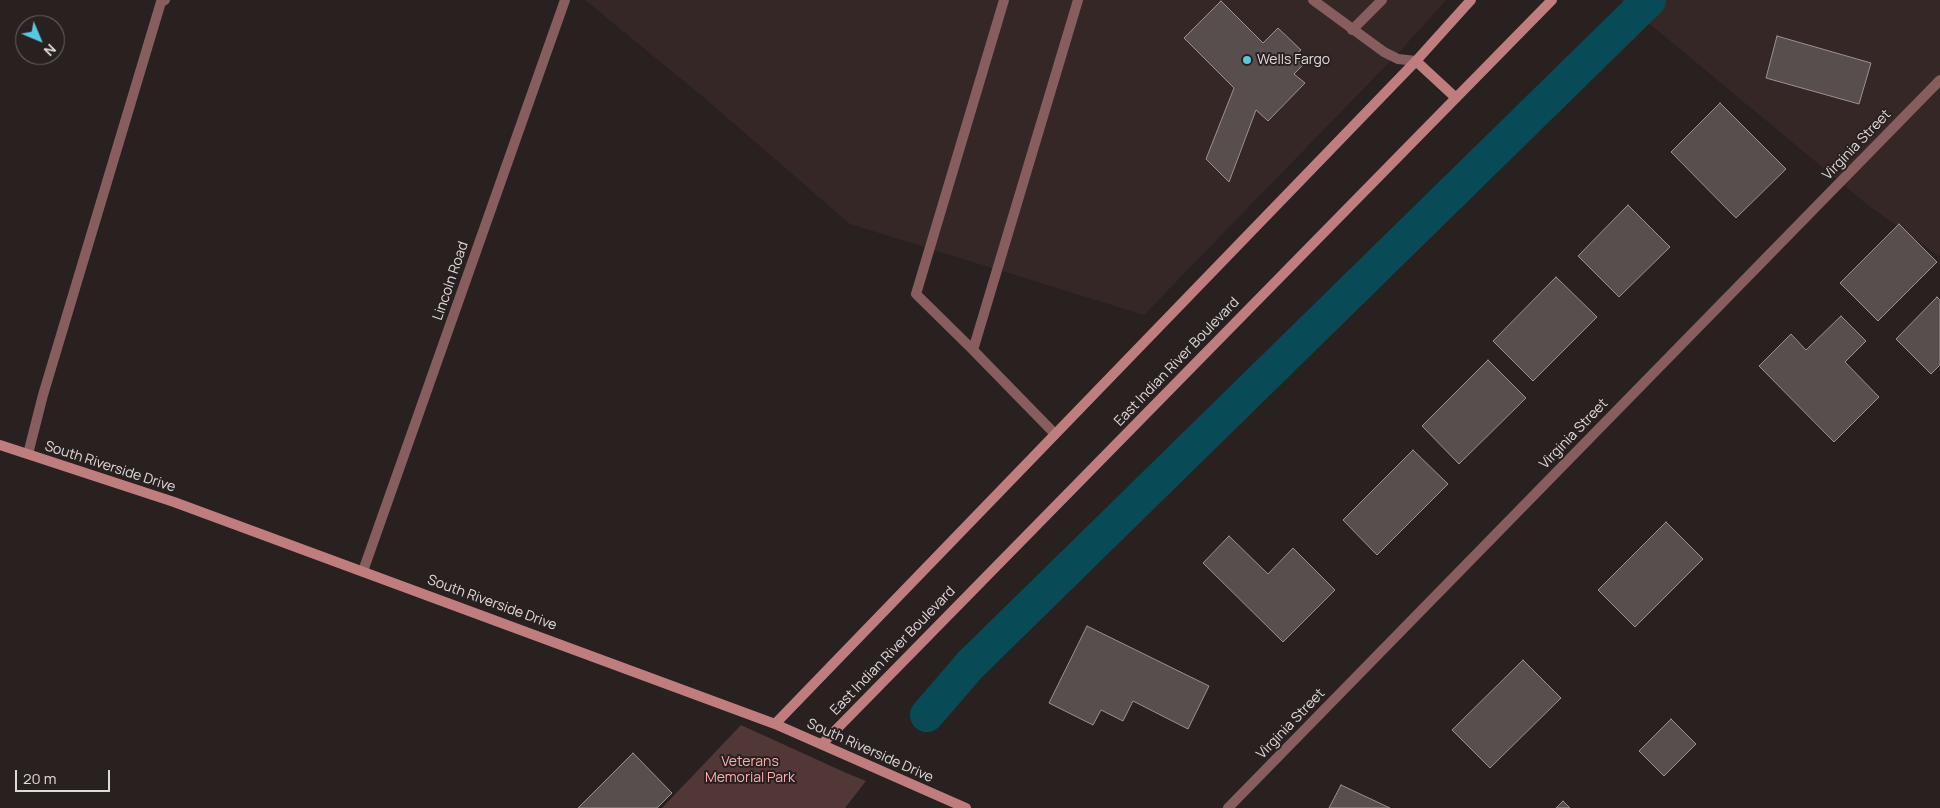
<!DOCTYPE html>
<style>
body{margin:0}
#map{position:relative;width:1940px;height:808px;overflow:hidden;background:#292020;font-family:Manrope,sans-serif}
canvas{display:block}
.north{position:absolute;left:15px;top:15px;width:50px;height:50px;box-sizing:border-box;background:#292020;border:1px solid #726a6a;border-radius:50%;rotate:135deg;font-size:14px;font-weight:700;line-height:20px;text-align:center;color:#e0d9d9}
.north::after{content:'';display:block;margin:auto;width:18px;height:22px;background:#56c9e0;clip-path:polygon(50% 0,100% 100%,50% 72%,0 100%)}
.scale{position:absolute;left:15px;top:770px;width:95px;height:22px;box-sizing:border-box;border:2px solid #e0d9d9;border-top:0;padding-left:6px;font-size:15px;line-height:18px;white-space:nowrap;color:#e0d9d9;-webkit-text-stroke:4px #292020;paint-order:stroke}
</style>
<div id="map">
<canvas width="1940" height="808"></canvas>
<div class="north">N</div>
<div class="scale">20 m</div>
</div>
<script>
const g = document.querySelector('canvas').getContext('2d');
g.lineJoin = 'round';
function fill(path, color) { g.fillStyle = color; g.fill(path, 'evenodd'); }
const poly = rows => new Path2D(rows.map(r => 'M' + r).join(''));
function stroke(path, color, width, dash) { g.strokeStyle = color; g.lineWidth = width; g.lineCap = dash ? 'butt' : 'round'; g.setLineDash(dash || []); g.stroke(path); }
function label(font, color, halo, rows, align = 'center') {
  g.font = font + ' Manrope,sans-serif'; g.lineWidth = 4; g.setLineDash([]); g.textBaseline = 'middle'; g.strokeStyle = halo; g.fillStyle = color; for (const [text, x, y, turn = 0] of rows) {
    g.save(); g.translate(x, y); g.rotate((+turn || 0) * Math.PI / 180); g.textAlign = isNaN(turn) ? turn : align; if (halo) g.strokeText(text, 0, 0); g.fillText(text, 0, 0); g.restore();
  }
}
fill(poly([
 [585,0,1446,0,1403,48,1144,315,850,224,702,96],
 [1621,0,1940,0,1940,257,1869,206]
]), '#362727');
fill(poly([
 [741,725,844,772,866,781,845,808,662,808]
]), '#523737');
stroke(poly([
 [927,715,970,665,1649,0]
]), '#084b56', 34);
const building = poly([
 [1221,1,1263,43,1278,28,1301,50,1294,56,1303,65,1294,74,1305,83,1268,121,1256,110,1229,182,1206,159,1234,88,1184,38,1221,1],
 [1777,36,1871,63,1859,104,1766,78,1777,36],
 [1720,103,1786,169,1736,218,1671,152,1720,103],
 [1628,205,1670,247,1619,297,1578,256,1628,205],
 [1899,224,1937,262,1878,321,1840,283,1899,224],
 [1556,277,1597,317,1533,381,1493,341,1556,277],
 [1937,297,1940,300,1940,365,1931,374,1896,339,1937,297],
 [1841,316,1866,341,1845,362,1879,397,1834,442,1759,366,1791,334,1806,350,1841,316],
 [1488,360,1526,398,1459,464,1422,426,1488,360],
 [1413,450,1448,484,1377,555,1343,520,1413,450],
 [1666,522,1703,559,1635,627,1598,590,1666,522],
 [1229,536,1268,574,1293,548,1335,590,1283,642,1203,563,1229,536],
 [1087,626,1209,686,1188,729,1133,701,1123,721,1101,710,1093,725,1049,703,1087,626],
 [1523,660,1561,698,1490,768,1452,730,1523,660],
 [1671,719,1696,744,1664,776,1639,751,1671,719],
 [633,753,672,793,657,808,578,808,633,753],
 [1341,785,1390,808,1329,808,1341,785],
 [1563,801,1570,808,1556,808,1563,801]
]);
fill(building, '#594e4e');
stroke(building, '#9c9190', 1);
stroke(poly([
 [1313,0,1384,52,1398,59,1416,61],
 [1352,30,1382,0],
 [973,350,916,294,1004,0],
 [1055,434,973,350,1078,0],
 [28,454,43,395,161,2,165,0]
]), '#875d5d', 10);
stroke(poly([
 [363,571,565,0],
 [1228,808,1940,80]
]), '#875d5d', 10);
stroke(poly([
 [1416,61,1456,98],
 [0,445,174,502,775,724,966,808],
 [775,724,1416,61,1471,0],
 [822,744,1552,0]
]), '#c07d7d', 10);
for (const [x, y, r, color] of [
 [1247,60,5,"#56c9e0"]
]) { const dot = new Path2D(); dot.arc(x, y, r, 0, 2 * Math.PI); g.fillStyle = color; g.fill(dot); stroke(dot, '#292020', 2); }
label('14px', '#e0d9d9', '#292020', [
 ["Wells Fargo",1257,60]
], 'left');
label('14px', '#e0d9d9', '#292020', [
 ["Virginia Street",1857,145,-46],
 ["Lincoln Road",451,281,-71],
 ["East Indian River Boulevard",1177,362,-46],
 ["Virginia Street",1574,434,-46],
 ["South Riverside Drive",110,467,18],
 ["South Riverside Drive",492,603,20],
 ["East Indian River Boulevard",893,651,-46],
 ["Virginia Street",1291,724,-46],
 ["South Riverside Drive",870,751,24]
]);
label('14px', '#fdaeae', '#292020', [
 ["Veterans",750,762],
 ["Memorial Park",750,778]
]);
</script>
